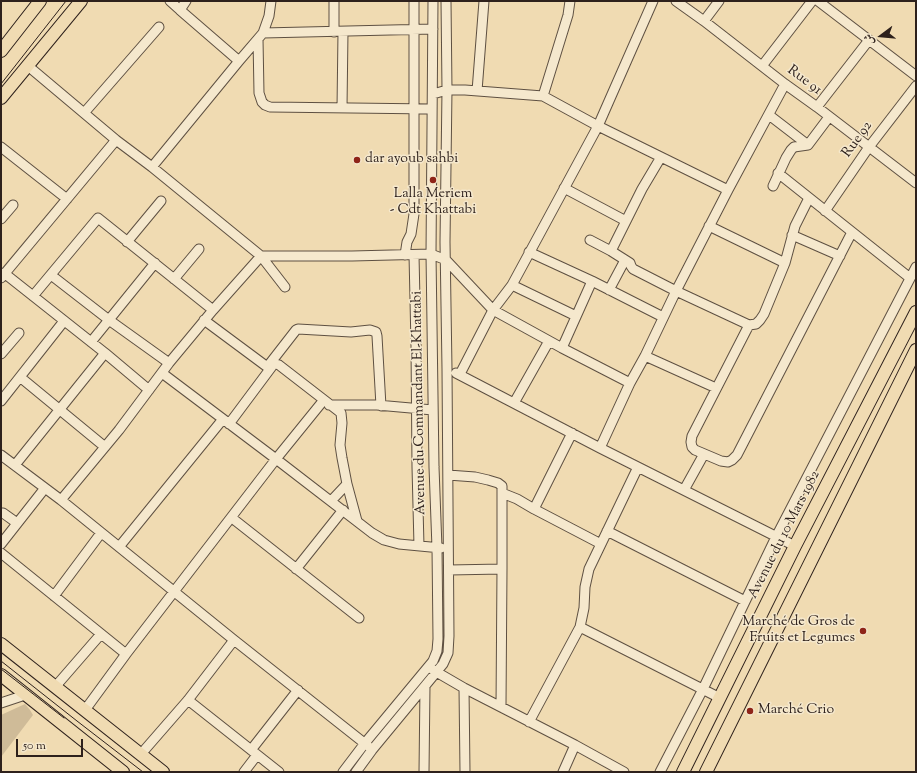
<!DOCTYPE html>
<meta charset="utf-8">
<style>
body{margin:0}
#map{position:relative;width:917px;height:773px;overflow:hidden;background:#f0dbb2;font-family:"Sorts Mill Goudy",Amiri,serif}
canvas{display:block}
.frame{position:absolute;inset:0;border:2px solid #2e211c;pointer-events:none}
.north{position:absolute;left:861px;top:16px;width:40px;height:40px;-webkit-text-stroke:3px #f5e8cd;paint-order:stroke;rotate:254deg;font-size:11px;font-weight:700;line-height:16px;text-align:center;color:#2e211c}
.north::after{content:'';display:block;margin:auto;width:14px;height:18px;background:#2e211c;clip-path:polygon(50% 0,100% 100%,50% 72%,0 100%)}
.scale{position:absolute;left:16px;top:739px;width:67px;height:18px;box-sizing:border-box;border:2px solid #2e211c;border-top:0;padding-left:5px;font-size:12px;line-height:14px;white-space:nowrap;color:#2e211c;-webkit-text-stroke:3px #f5e8cd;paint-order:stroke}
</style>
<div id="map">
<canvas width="917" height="773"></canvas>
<div class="frame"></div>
<div class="north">ش</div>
<div class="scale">50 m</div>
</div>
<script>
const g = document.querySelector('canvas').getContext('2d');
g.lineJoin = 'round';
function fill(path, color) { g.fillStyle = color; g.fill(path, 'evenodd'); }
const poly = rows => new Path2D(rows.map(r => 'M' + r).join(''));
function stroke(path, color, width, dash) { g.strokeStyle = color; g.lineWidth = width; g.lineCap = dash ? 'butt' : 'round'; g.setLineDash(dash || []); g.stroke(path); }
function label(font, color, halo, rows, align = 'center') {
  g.font = font + ' "Sorts Mill Goudy",serif'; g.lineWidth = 3; g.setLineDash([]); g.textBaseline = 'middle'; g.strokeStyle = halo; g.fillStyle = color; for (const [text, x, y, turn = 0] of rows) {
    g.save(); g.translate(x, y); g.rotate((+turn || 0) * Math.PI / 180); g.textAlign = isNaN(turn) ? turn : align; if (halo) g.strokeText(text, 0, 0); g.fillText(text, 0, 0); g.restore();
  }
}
fill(poly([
 [25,704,30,710,33,715,1,757,1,715]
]), '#cfbb98');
const minor = poly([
 [170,1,180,10],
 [186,1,180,10,239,61],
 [676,1,704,21,785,84,817,107,916,183],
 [818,1,916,76],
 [704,21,719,1],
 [334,32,334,1],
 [263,33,433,29],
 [258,39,259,93,262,102,265,105,270,107,432,109],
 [28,66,116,140,152,167,261,256,285,287],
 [762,66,812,1],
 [477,91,484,1],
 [433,94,447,90,465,90,543,96,598,126,728,190],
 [543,96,568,15,570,1],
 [817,107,869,40],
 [342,108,343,32],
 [84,113,159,27],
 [769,115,808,145],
 [1,147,67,199],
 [152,167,239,61,263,33,269,16,271,1],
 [778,173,910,278],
 [773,186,786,158,791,150,794,147,808,145,829,117],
 [564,188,626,221],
 [825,211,869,147,916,86],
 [1,219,13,205],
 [709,226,785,263],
 [792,235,840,256],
 [590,240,611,251,630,263,631,266,633,269,676,291,749,325,756,324,760,320,764,314,785,263,795,226,809,198],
 [127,242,161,201],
 [611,251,642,189,661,157],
 [529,252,592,281,663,317],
 [405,255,407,242,411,234,414,214,414,1],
 [414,255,416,346,417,467,419,546],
 [4,273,105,353,149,390],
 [51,275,109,320,169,363],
 [1,278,116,140],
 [174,279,199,249],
 [512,285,576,316],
 [609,290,625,260],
 [33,296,98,218,213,310],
 [204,320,270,369],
 [749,325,692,436,691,442,692,447,695,450,721,461,728,462,732,460,737,455,852,232],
 [91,342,155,263],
 [562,348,630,383],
 [1,354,19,333],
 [645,356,716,388],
 [268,366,296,330,298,329,351,332,370,330,376,332,377,336,381,406],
 [162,373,276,459,372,533,384,540,399,544,441,548],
 [456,373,600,448,795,546],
 [460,374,493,310,512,285,598,126,653,1],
 [20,377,105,447],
 [1,401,64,321],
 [514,403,549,341],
 [329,405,377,405,433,410],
 [229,424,273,365,276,364,279,365,341,413,342,423,340,445,342,458,347,484,331,501],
 [600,448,630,383,645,356,676,291,728,190,785,84],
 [1,455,61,500,234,640,368,746],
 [15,465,105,353],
 [448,475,475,477,488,480,498,483,502,486,502,569,501,707],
 [347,484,357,521],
 [684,490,704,454],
 [502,493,517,499,534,509,572,433],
 [61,500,119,430,169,363,213,310,261,256,352,256,431,254,446,260,493,310,562,348,592,281],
 [534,509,601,544],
 [1,513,3,513,17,523],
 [232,518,359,618],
 [607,531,745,601],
 [1,544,45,488],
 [119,547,223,419],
 [1,553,126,654],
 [296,569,343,510],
 [449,570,502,569],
 [54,596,101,533],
 [580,627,720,698],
 [433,670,464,688,575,745,624,772],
 [55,687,101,634],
 [464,688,465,772],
 [188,700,279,772],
 [1,703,25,695],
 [85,710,126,654,276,459,323,401],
 [529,722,580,627,584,608,585,587,589,569,638,467],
 [251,750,298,690],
 [141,754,188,700,234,640],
 [244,772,257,755],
 [343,772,365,743,433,661,437,651,438,639,437,548,434,467,431,254,433,1],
 [356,772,372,750,443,664,448,653,449,636,447,369,445,242,447,90,446,1],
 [424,772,425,686],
 [563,772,575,745],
 [660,772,703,689,776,537,916,267]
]);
const major = poly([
 [1,51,40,1],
 [1,98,81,1],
 [1,644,163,772],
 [1,675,123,772],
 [683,772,795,546,916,312],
 [706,772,916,350]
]);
stroke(minor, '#5e5042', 11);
stroke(major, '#2e211c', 14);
stroke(minor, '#f5e8cd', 9);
stroke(major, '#f0dbb2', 12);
stroke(poly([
 [1,84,66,1],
 [1,661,77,721,143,772],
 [1,669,64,718]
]), '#2e211c', 1);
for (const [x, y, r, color] of [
 [357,160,4,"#8f2418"],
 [433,180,4,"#8f2418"],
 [863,631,4,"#8f2418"],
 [750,711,4,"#8f2418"]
]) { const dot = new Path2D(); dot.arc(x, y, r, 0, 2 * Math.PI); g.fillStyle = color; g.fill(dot); stroke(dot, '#f5e8cd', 1.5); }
label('14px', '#2e211c', '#f5e8cd', [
 ["Rue 91",804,81,37],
 ["Rue 92",858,140,-54],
 ["Avenue du Commandant El-Khattabi",420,403,-91],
 ["Avenue du 10 Mars 1982",785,535,-63]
]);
label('14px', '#2e211c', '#f5e8cd', [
 ["dar ayoub sahbi",365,160],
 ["Lalla Meriem",433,195,"center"],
 ["- Cdt Khattabi",433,211,"center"],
 ["Marché de Gros de",855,623,"right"],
 ["Fruits et Legumes",855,639,"right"],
 ["Marché Crio",758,711]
], 'left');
</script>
